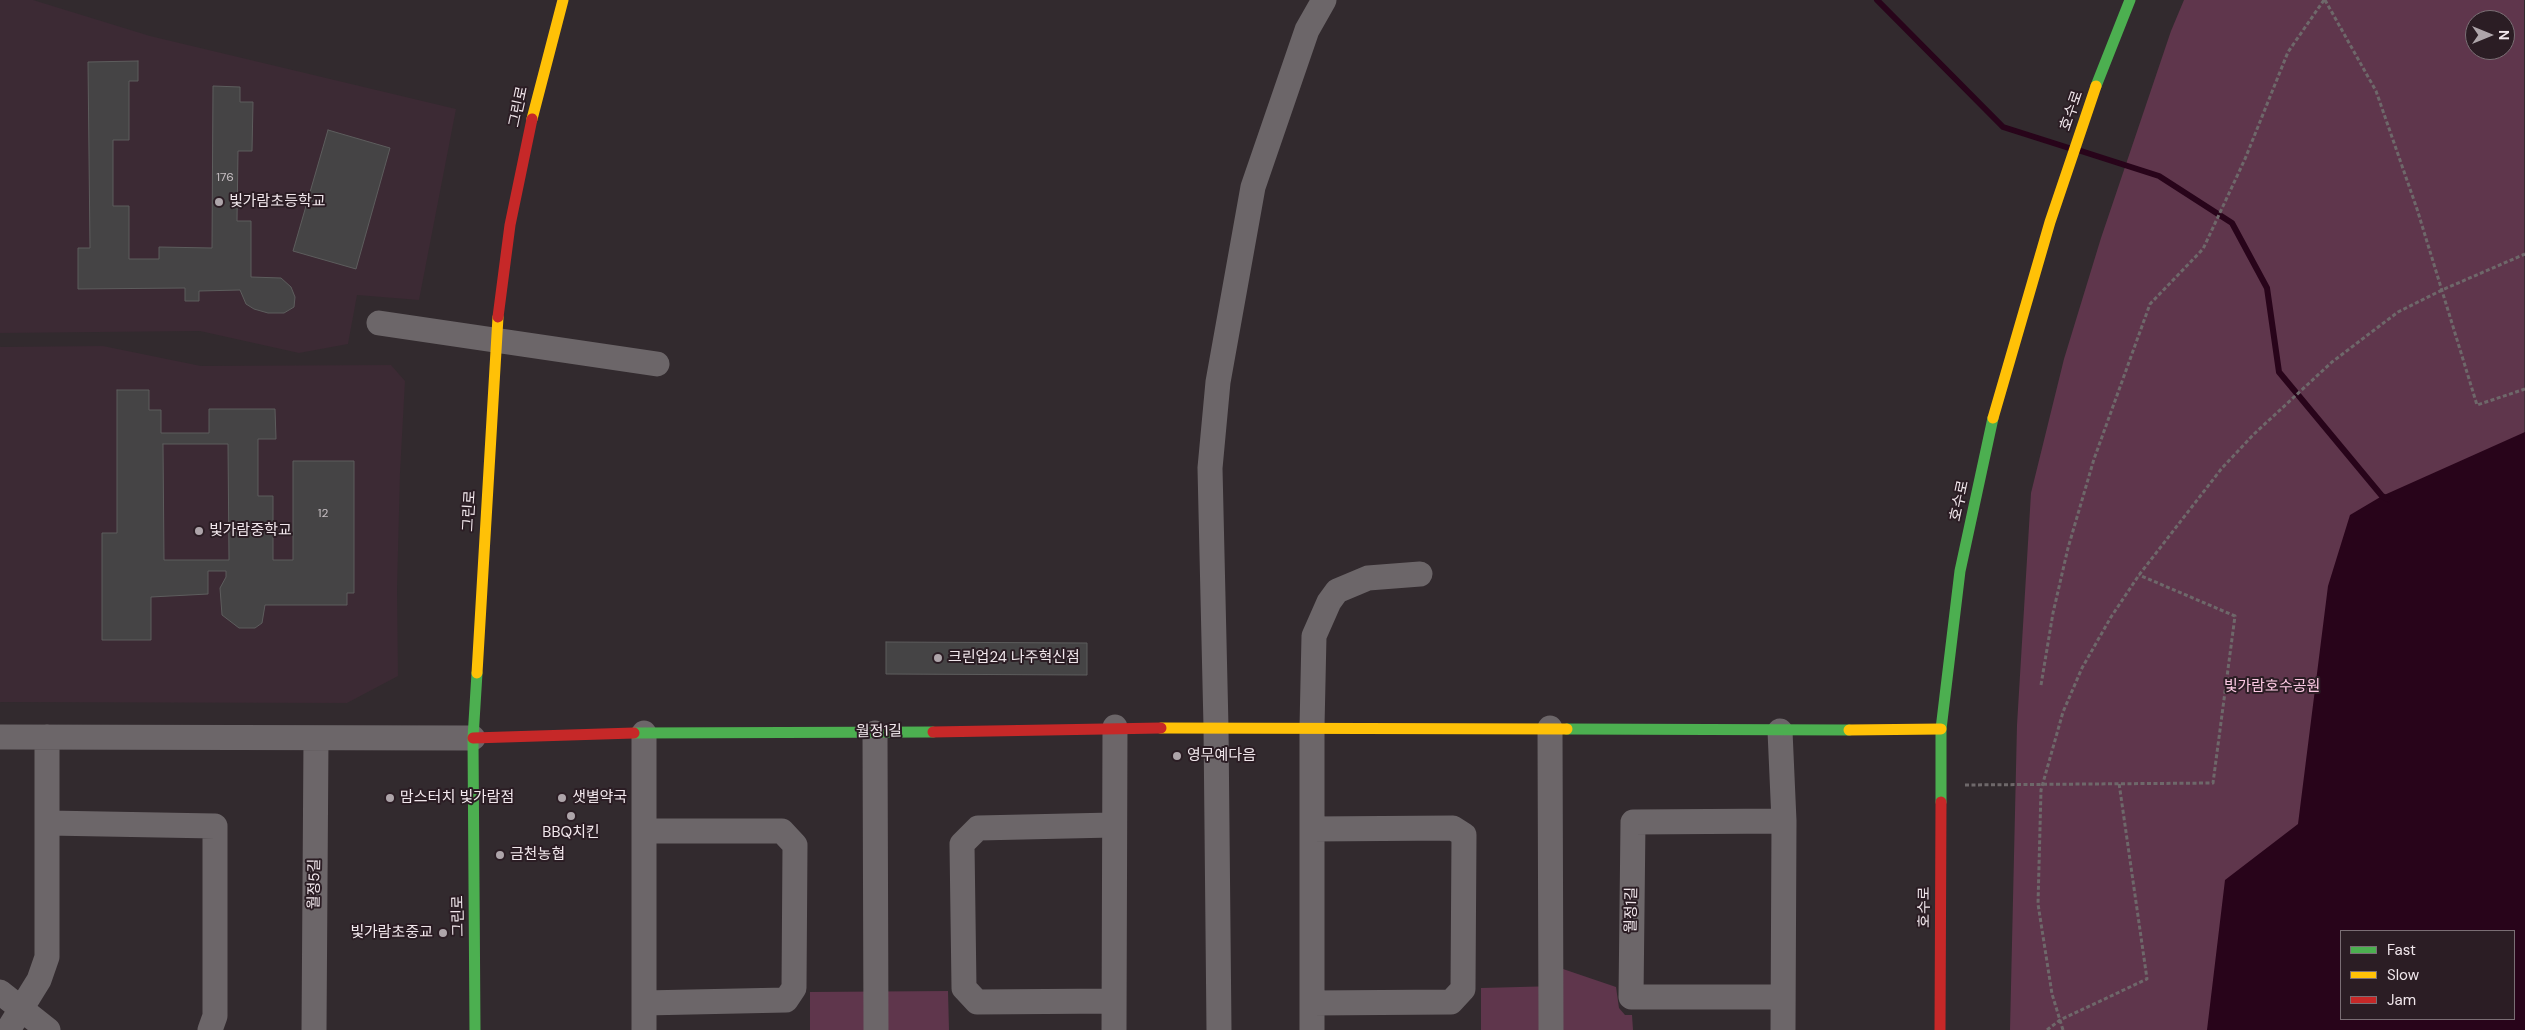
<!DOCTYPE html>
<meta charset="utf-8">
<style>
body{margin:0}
#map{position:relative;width:2525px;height:1030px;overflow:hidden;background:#322a2e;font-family:"DM Sans",sans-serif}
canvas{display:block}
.legend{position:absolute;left:2340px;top:930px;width:175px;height:90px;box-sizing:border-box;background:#2b1d24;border:1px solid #7a6e74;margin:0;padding:6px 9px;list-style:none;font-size:15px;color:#f1e7ec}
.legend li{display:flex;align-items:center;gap:10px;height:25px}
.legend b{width:25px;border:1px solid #7a6e74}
.north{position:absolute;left:2465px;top:10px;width:50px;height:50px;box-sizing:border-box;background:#2b1d24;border:1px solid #7a6e74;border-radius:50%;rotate:90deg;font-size:14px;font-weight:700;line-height:20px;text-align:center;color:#f1e7ec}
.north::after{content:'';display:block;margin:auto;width:18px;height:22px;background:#aea5aa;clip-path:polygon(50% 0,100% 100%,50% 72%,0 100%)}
</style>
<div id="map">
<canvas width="2525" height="1030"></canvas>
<ul class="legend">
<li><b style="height:6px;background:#4caf50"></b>Fast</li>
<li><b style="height:6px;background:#ffc107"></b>Slow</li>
<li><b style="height:6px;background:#c62828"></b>Jam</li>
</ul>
<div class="north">N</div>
</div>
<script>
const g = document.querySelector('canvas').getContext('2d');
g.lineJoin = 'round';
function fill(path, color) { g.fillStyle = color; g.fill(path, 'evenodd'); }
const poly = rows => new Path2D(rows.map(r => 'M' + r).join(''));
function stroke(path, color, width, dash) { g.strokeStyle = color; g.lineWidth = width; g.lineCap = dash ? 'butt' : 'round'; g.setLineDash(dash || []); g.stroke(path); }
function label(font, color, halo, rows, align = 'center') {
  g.font = font + ' "DM Sans","Noto Sans KR",sans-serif'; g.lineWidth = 4; g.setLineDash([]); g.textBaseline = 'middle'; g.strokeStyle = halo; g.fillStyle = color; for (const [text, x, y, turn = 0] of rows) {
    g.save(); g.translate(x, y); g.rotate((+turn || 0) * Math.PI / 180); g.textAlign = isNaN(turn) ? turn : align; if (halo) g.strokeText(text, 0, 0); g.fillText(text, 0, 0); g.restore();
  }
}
fill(poly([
 [0,0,33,0,150,36,456,109,419,300,357,295,348,344,299,353,200,331,0,333],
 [103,346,201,366,391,365,405,381,400,473,397,589,398,676,347,703,0,702,0,347]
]), '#3c2a34');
fill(poly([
 [2184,0,2524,0,2525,1030,2010,1030,2017,725,2031,493,2064,359,2101,238,2171,31],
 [2475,20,2505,20,2505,50,2475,50],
 [2341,931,2514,931,2514,1019,2341,1019],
 [1563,969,1616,987,1619,1008,1625,1015,1632,1015,1633,1030,1481,1030,1481,988,1558,986],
 [948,991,949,1030,810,1030,810,992]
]), '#5f364c');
fill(poly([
 [2525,432,2525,1030,2207,1030,2225,880,2298,824,2328,586,2350,515,2382,496],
 [2341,931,2514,931,2514,1019,2341,1019]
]), '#28041a');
stroke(poly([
 [1877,0,2003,127,2069,148],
 [2081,151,2159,176,2232,223,2267,288,2279,372,2382,496,2388,499]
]), '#28041a', 6);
const building = poly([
 [138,61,138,81,129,81,129,140,113,140,113,206,129,206,129,259,159,259,159,247,212,248,213,86,240,87,240,102,253,102,252,151,238,151,237,221,251,221,251,277,281,278,291,287,295,297,294,307,284,313,268,313,254,309,246,304,240,290,199,291,199,301,185,301,185,288,78,289,78,248,90,248,88,62,138,61],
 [328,130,390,148,356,269,293,251,328,130],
 [117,390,149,390,149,410,161,410,161,433,209,433,209,409,275,409,276,439,258,439,258,496,273,496,273,560,293,560,293,461,354,461,354,593,347,593,347,605,265,605,262,623,255,628,239,628,222,615,220,588,226,577,226,571,208,571,208,594,151,597,151,640,102,640,102,533,117,533,117,390],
 [163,444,228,444,229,560,164,560,163,444],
 [886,642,1087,643,1087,675,886,674,886,642]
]);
fill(building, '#454445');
stroke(building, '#5d5d5d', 1);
stroke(poly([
 [2325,0,2376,91,2417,209,2477,405,2525,389],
 [2041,685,2053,613,2068,548,2094,459,2150,304,2203,249,2245,159,2288,52,2324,0],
 [1965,785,2213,783,2235,616,2139,575],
 [2047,1030,2060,1020,2147,979,2119,783],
 [2063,1030,2052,994,2038,904,2041,790,2063,712,2082,668,2111,617,2139,575,2222,468,2254,434,2332,362,2398,312,2442,290,2525,254]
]), '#6e686a', 3, [4, 2.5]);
stroke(poly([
 [379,323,657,364],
 [1550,728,1551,1030],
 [1780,731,1784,821,1783,1030],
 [644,733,644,1030],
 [875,733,876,1030],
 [0,737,473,738],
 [48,823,215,826,215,1016,210,1030],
 [1113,825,978,828,962,844,964,988,977,1002,1114,1001],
 [1312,829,1453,828,1464,835,1463,989,1451,1002,1312,1003],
 [644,831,782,831,795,845,794,988,786,1000,644,1003],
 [0,992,48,1030],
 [1783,997,1631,997,1633,822,1784,821],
 [8,1030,39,980,47,957,47,737],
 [314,1030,316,738],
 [1114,1030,1115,727],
 [1219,1030,1216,727,1210,468,1218,382,1253,187,1307,30,1324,0],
 [1312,1030,1312,727,1314,636,1329,602,1337,591,1368,578,1420,574]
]), '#6c6669', 25);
stroke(poly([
 [2096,86,2130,0],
 [1567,729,1849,730],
 [634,733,933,732],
 [1941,802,1941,729,1960,571,1993,418],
 [475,1030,473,738,477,673]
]), '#4caf50', 11);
stroke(poly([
 [532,119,563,0],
 [1993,418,2050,222,2096,86],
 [477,673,498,317],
 [1161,728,1567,729],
 [1849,730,1941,729]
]), '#ffc107', 11);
stroke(poly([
 [498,317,510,225,532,119],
 [933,732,1161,728],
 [473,738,634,733],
 [1940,1030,1941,802]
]), '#c62828', 11);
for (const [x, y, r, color] of [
 [219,202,5,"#aea5aa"],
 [199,531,5,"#aea5aa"],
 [938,658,5,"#aea5aa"],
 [1177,756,5,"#aea5aa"],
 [390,798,5,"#aea5aa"],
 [562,798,5,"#aea5aa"],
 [571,816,5,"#aea5aa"],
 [500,855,5,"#aea5aa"],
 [443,933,5,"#aea5aa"]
]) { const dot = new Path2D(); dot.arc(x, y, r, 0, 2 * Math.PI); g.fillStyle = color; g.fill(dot); stroke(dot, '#2b1d24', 2); }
label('12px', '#c6bec2', null, [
 ["176",225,178],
 ["12",323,514]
]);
label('15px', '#f1e7ec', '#2b1d24', [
 ["그린로",519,107,-78],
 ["호수로",2072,111,-71],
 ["호수로",1960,501,-78],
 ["그린로",470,511,-87],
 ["월정1길",879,732,-1],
 ["월정5길",315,884,-89],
 ["호수로",1925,907,-90],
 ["월정1길",1632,910,-89],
 ["그린로",459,916,-91]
]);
label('15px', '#f1e7ec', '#2b1d24', [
 ["빛가람초등학교",229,202],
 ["빛가람중학교",209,531],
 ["크린업24 나주혁신점",948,658],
 ["영무예다음",1187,756],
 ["맘스터치 빛가람점",400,798],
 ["샛별약국",572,798],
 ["BBQ치킨",571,833,"center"],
 ["금천농협",510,855],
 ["빛가람초중교",433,933,"right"]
], 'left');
label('15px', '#fcc9e3', '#2b1d24', [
 ["빛가람호수공원",2272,687]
]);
</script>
